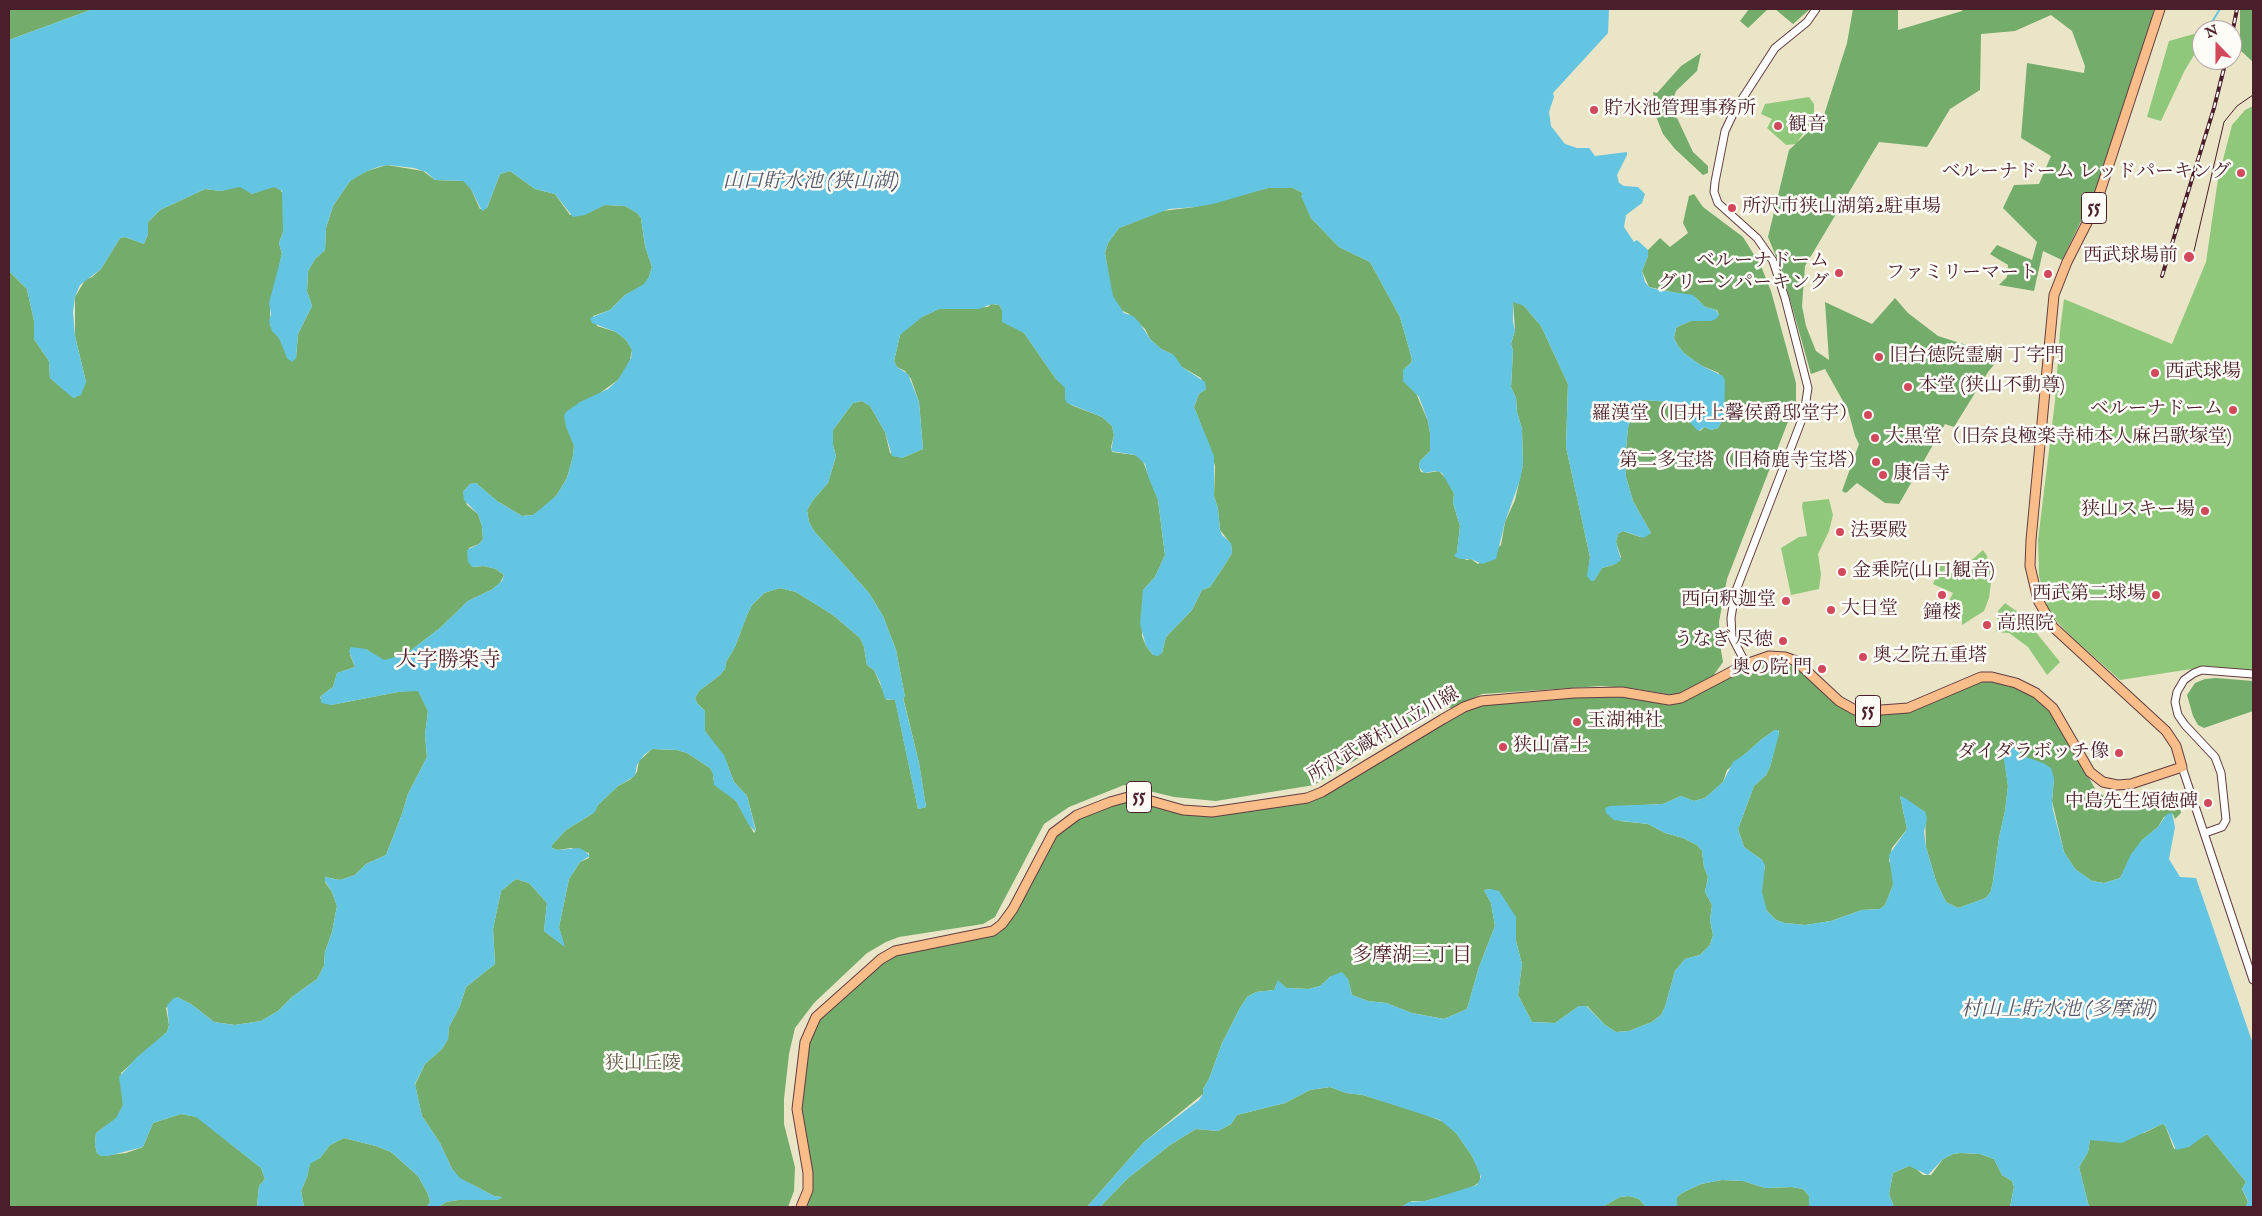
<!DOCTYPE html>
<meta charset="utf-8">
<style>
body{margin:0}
#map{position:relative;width:2262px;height:1216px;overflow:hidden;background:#ebe5c7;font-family:"IM FELL English",serif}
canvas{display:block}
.frame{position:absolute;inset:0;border:10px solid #4a1f2b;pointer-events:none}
.north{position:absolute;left:2192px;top:20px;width:50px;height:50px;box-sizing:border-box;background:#fdfcf7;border:1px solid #b5a4a5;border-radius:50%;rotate:338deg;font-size:14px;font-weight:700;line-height:20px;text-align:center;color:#4a1f2b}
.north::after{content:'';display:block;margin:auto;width:18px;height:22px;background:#d1495b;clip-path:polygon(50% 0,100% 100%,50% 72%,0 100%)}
</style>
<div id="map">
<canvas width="2262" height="1216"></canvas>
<div class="frame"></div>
<div class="north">N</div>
</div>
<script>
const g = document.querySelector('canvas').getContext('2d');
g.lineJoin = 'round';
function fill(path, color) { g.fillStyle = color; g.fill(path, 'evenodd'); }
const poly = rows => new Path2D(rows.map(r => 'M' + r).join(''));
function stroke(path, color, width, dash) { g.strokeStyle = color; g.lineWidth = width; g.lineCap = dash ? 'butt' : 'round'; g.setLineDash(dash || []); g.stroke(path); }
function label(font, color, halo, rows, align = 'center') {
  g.font = font + ' "IM FELL English","Noto Serif JP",serif'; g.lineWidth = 5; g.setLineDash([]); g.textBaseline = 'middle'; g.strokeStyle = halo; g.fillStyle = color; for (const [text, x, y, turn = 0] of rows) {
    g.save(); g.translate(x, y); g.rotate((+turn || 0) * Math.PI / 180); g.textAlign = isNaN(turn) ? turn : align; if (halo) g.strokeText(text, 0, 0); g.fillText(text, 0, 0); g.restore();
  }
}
fill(poly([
 [2201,32,2202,42,2185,70,2161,121,2147,117,2169,41],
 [1809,97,1814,104,1814,112,1810,124,1796,144,1786,145,1767,128,1772,119,1761,114,1765,104],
 [2253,106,2253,670,2228,669,2211,666,2120,680,2075,640,2059,624,2048,609,2039,576,2038,540,2055,401,2060,331,2064,299,2172,344,2206,262,2218,179,2232,125,2245,110],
 [1829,499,1833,515,1829,531,1818,554,1821,574,1819,589,1791,595,1781,548,1799,537,1807,536,1802,506,1803,502],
 [1983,550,1987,556,1988,566,1993,568,1989,598,1984,611,1962,625,1962,614,1951,610,1949,601,1953,593,1933,584,1942,562,1956,566,1973,559],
 [2005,603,2022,615,2060,662,2047,675,2028,647,2009,633,1996,632,1998,611]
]), '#90c87b');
fill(poly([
 [9,9,93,9,9,40],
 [1749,9,1768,9,1748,28,1740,21],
 [1775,9,1810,9,1793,24],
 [1853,9,1898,9,1898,30,1962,11,1963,9,2154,9,2150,29,2098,186,2062,260,2043,251,2034,291,1999,285,2007,277,2008,265,1990,254,1997,245,2032,260,2037,242,2003,208,2014,185,2039,184,2051,156,2021,138,2027,63,2084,73,2085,66,2072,31,2051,15,2015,31,1981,34,1980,90,1950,109,1927,147,1879,142,1805,266,1802,306,1806,326,1816,351,1829,360,1825,302,1872,324,1895,298,1908,313,1938,336,1982,350,1995,349,2002,355,1988,372,1954,427,1945,424,1899,504,1885,503,1857,483,1846,493,1842,491,1859,444,1855,436,1848,410,1825,369,1811,374,1782,271,1768,237,1789,150,1823,118,1847,43],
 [2240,9,2253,9,2253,62,2240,50],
 [1701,53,1697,71,1676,91,1671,105,1693,152,1708,166,1708,173,1703,175,1675,149,1663,134,1657,119,1653,92,1657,93,1681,66],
 [387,165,423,171,435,180,464,181,471,189,480,209,487,208,500,174,510,171,535,189,555,194,570,215,605,205,625,206,637,213,641,218,645,246,652,267,649,277,645,284,625,295,610,310,593,316,597,326,616,332,626,340,632,350,629,364,618,380,600,393,572,438,574,446,573,456,567,478,556,496,543,508,533,515,522,516,497,501,476,483,470,484,463,492,467,505,478,514,482,526,483,539,479,544,469,548,472,567,484,566,496,569,504,575,500,583,491,590,468,601,440,628,406,654,384,661,366,649,350,655,355,667,337,673,333,687,321,696,320,698,331,705,398,692,418,690,428,711,425,735,427,757,408,794,402,814,386,855,366,864,355,875,340,880,325,877,325,882,332,892,337,906,332,932,325,952,324,966,317,979,292,997,278,1011,261,1021,235,1025,214,1022,191,1004,177,997,166,1008,169,1025,167,1032,121,1073,123,1105,117,1118,96,1133,95,1145,97,1153,101,1156,126,1153,143,1147,153,1123,181,1114,197,1117,261,1168,265,1179,259,1186,257,1207,9,1207,9,271,27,289,34,321,34,339,49,361,50,378,74,398,86,382,75,336,75,297,85,280,92,277,101,269,120,238,125,237,144,244,148,234,148,222,160,210,205,189,221,191,240,186,252,194,270,187,278,187,284,195,283,232,279,243,282,254,270,306,270,325,284,345,287,358,296,358,298,334,312,306,307,291,308,271,315,259,325,250,326,228,333,206,350,181,358,176,367,171],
 [1281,187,1293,188,1303,193,1302,196,1311,218,1339,247,1370,262,1400,317,1412,359,1411,363,1405,368,1428,421,1430,433,1430,451,1420,461,1419,467,1421,472,1427,473,1439,471,1448,481,1454,494,1453,503,1460,526,1457,552,1466,560,1471,559,1478,564,1501,545,1505,522,1515,500,1523,465,1522,429,1517,412,1516,398,1511,387,1513,351,1511,344,1515,330,1513,302,1518,302,1524,306,1541,326,1568,384,1566,447,1590,557,1589,565,1595,579,1602,568,1613,565,1621,557,1616,542,1618,534,1623,531,1640,537,1651,533,1633,501,1626,477,1625,460,1628,428,1636,402,1643,400,1671,402,1700,431,1705,427,1711,430,1718,428,1724,417,1719,373,1702,366,1685,354,1678,346,1674,338,1676,328,1679,326,1691,321,1707,321,1719,315,1717,310,1705,307,1695,297,1649,287,1642,271,1648,256,1648,250,1660,238,1670,247,1688,233,1683,223,1689,196,1694,194,1703,207,1743,237,1761,266,1771,291,1796,383,1796,401,1727,579,1719,622,1720,644,1723,662,1713,676,1680,694,1672,695,1630,688,1601,686,1482,694,1451,708,1443,707,1314,785,1216,801,1174,797,1124,785,1069,807,1044,824,995,917,983,924,899,937,886,942,867,953,814,1003,795,1028,789,1054,784,1099,784,1124,795,1167,794,1191,788,1207,439,1207,446,1202,458,1200,497,1200,502,1197,494,1196,481,1189,459,1178,452,1169,440,1143,422,1116,415,1085,425,1064,442,1049,448,1039,449,1027,460,1006,466,987,495,964,493,929,501,891,516,879,529,883,547,903,544,931,564,946,559,927,569,879,580,862,589,858,589,853,571,848,558,850,552,848,552,845,566,830,592,814,598,805,618,786,631,779,637,772,639,761,652,749,677,750,687,753,710,768,714,775,713,779,736,801,754,833,756,830,747,796,734,782,726,761,705,731,705,711,697,703,695,698,699,691,720,675,725,669,726,662,735,647,747,615,752,605,764,593,780,588,796,592,833,615,860,638,864,647,867,665,874,670,887,700,895,699,918,809,926,807,919,763,903,697,905,697,896,650,883,616,869,593,814,531,809,522,807,510,813,500,828,483,836,456,833,445,833,430,853,403,862,401,870,406,885,432,890,453,902,458,923,449,919,402,911,379,905,371,897,367,894,361,900,335,905,329,922,317,939,309,988,307,991,304,999,305,1002,310,1002,318,1024,333,1056,379,1066,388,1065,399,1071,405,1102,417,1112,426,1114,435,1111,447,1112,452,1135,455,1142,459,1158,500,1165,555,1155,577,1143,590,1142,636,1146,646,1153,655,1162,653,1166,637,1192,610,1202,590,1210,587,1226,563,1232,553,1231,544,1220,530,1218,509,1214,496,1215,466,1209,445,1194,407,1199,394,1206,389,1201,378,1182,367,1172,354,1161,349,1150,339,1145,329,1129,314,1121,310,1112,296,1105,253,1108,243,1119,228,1162,211,1195,207,1268,188],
 [1785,657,1846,706,1888,710,1992,677,2044,700,2090,772,2089,778,2097,792,2125,807,2169,797,2180,804,2181,813,2175,819,2173,814,2164,817,2158,827,2142,840,2120,878,2104,883,2092,881,2075,869,2064,852,2052,801,2054,778,2014,748,2003,749,2008,786,2005,811,1999,838,1993,881,1991,891,1986,898,1958,908,1946,902,1936,881,1926,847,1925,812,1900,796,1907,829,1892,848,1889,860,1894,877,1893,885,1885,905,1880,909,1862,910,1831,921,1805,925,1785,923,1776,920,1767,911,1762,899,1762,878,1765,867,1762,860,1744,847,1738,829,1754,786,1766,775,1770,767,1779,731,1775,730,1762,739,1727,770,1723,782,1705,798,1694,801,1681,796,1663,804,1623,806,1620,821,1648,824,1665,833,1683,838,1697,845,1702,851,1704,867,1708,877,1705,892,1712,905,1710,920,1713,935,1710,945,1700,955,1685,959,1675,971,1665,1007,1661,1015,1652,1022,1629,1031,1616,1032,1605,1025,1587,1006,1579,1006,1555,1023,1532,1022,1518,995,1522,964,1516,941,1516,917,1491,889,1484,890,1491,903,1495,926,1479,967,1467,1009,1444,1019,1412,1013,1386,1003,1368,1001,1352,995,1348,979,1331,976,1320,986,1309,989,1286,988,1278,981,1274,990,1256,992,1247,997,1240,1008,1222,1043,1209,1079,1203,1089,1203,1094,1144,1142,1087,1207,802,1207,808,1190,800,1130,805,1042,816,1017,881,959,1002,924,1060,826,1128,797,1191,811,1307,798,1481,701,1622,692,1669,700,1746,664],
 [2216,678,2253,681,2253,711,2204,728,2198,725,2193,716,2187,695,2195,683,2205,679],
 [1330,1087,1346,1093,1363,1095,1424,1114,1446,1123,1456,1133,1472,1156,1480,1173,1480,1182,1469,1189,1425,1201,1412,1201,1401,1207,1100,1207,1127,1179,1170,1145,1196,1129,1218,1131,1231,1124,1237,1115,1285,1103,1310,1090],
 [2162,1124,2165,1125,2174,1149,2207,1134,2246,1182,2242,1189,2248,1202,2246,1207,2089,1207,2079,1167,2088,1152,2090,1140,2144,1133],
 [344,1138,376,1146,391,1152,418,1176,428,1194,430,1202,427,1207,304,1207,301,1191,307,1177,310,1163,320,1158,330,1145],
 [1960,1153,1980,1154,1994,1159,2002,1175,2012,1181,2014,1187,2010,1207,1894,1207,1889,1194,1893,1173,1909,1166,1913,1166,1923,1175,1931,1175,1943,1159,1953,1154],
 [1722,1180,1743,1181,1765,1188,1792,1187,1803,1189,1809,1196,1809,1207,1677,1207,1677,1197,1682,1193,1701,1184],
 [1629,1196,1639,1199,1646,1207,1602,1207,1620,1197]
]), '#74ac6b');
fill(poly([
 [93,9,1609,9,1608,33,1553,93,1554,97,1549,112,1551,126,1565,144,1577,148,1589,148,1595,156,1627,152,1627,155,1617,175,1619,183,1624,186,1638,187,1645,194,1642,203,1626,215,1624,227,1634,242,1637,240,1648,250,1648,256,1642,271,1645,282,1649,287,1659,290,1693,295,1705,307,1716,310,1719,315,1716,319,1711,321,1691,321,1679,326,1676,328,1674,338,1678,346,1685,354,1702,366,1723,376,1725,381,1724,417,1718,428,1711,430,1705,427,1698,431,1671,402,1643,400,1636,402,1628,428,1625,460,1626,477,1633,501,1651,533,1644,538,1623,531,1618,534,1616,542,1621,560,1616,564,1602,568,1594,581,1591,581,1587,576,1590,557,1566,447,1568,384,1541,326,1524,306,1513,302,1513,322,1515,330,1511,344,1513,351,1511,387,1516,398,1517,412,1522,429,1523,465,1520,480,1505,522,1496,559,1482,564,1471,559,1460,559,1454,556,1457,552,1460,526,1453,503,1454,494,1442,473,1436,471,1424,473,1419,467,1420,461,1430,451,1430,433,1428,421,1419,397,1403,381,1403,370,1411,363,1412,359,1400,317,1370,262,1339,247,1311,218,1301,196,1303,193,1293,188,1268,188,1213,204,1195,207,1169,209,1119,228,1108,243,1105,253,1113,296,1124,313,1133,316,1139,322,1150,339,1161,349,1174,355,1182,367,1205,382,1206,389,1199,394,1194,407,1214,456,1214,496,1218,509,1220,530,1222,535,1231,543,1232,553,1226,563,1210,587,1202,590,1192,610,1166,637,1162,653,1158,656,1153,655,1146,646,1140,624,1143,590,1155,577,1165,555,1158,500,1149,479,1145,464,1135,455,1111,451,1114,435,1112,426,1102,417,1067,403,1065,399,1065,388,1056,379,1024,333,1002,322,1002,310,999,305,992,304,979,309,939,309,922,317,900,335,894,361,897,367,908,374,919,402,923,449,902,458,892,456,885,432,870,406,862,401,853,403,833,430,833,445,836,456,828,483,813,500,807,510,809,522,814,531,869,593,883,616,896,650,905,697,903,698,919,763,926,807,918,809,895,700,885,699,880,682,874,670,867,665,864,647,860,638,833,615,796,592,780,588,764,593,752,605,747,615,735,647,726,662,725,669,720,675,699,691,695,698,697,703,705,711,705,731,724,755,734,782,747,796,756,832,749,825,736,801,714,785,713,774,710,768,687,753,677,750,652,749,644,755,637,765,635,776,618,786,598,805,595,812,566,830,552,845,552,848,558,850,579,848,585,851,590,856,580,862,569,879,559,927,565,947,544,931,547,903,529,883,516,879,501,891,493,929,495,964,466,987,460,1006,449,1027,448,1039,442,1049,425,1064,415,1084,422,1116,440,1143,452,1169,460,1178,481,1189,494,1196,503,1197,497,1200,458,1200,446,1202,439,1207,427,1207,430,1202,428,1194,418,1176,391,1152,376,1146,344,1138,330,1145,320,1158,310,1164,307,1177,301,1191,304,1207,257,1207,259,1186,265,1179,261,1168,196,1117,181,1114,153,1123,143,1147,108,1156,101,1156,97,1153,95,1145,96,1133,116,1118,123,1105,119,1077,137,1057,167,1032,169,1025,167,1005,174,998,177,997,191,1004,214,1022,235,1025,261,1021,278,1011,292,997,317,979,324,966,325,952,332,932,337,906,332,892,325,881,325,877,340,880,355,875,366,864,386,855,402,814,408,794,427,757,425,735,428,711,418,691,398,692,331,705,321,703,321,696,333,687,337,673,355,667,349,651,351,647,366,649,384,660,406,654,440,628,468,601,491,590,502,581,504,575,496,569,484,566,472,567,468,562,467,550,479,544,483,539,482,526,478,514,464,500,463,492,470,484,476,483,497,501,522,516,533,515,556,496,567,478,573,456,574,446,566,427,564,416,566,412,580,402,608,389,618,380,631,358,632,350,626,340,616,332,592,323,590,318,610,310,625,295,644,284,649,277,652,267,645,246,641,218,637,213,625,206,605,205,585,215,573,217,555,194,535,189,510,171,500,174,487,208,482,211,471,189,463,181,435,180,426,172,414,168,388,165,378,167,367,171,350,181,333,206,326,228,325,250,315,259,308,271,307,291,312,306,298,334,296,358,292,362,287,358,279,338,272,331,269,321,271,314,269,303,282,254,279,243,283,232,282,191,274,187,252,194,240,187,221,191,205,189,160,210,148,222,148,234,144,244,125,237,120,238,101,269,80,285,75,297,73,312,75,336,86,382,81,395,73,398,50,378,49,361,34,339,34,321,27,289,9,271,9,40],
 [1775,730,1778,730,1779,734,1770,767,1766,775,1754,786,1738,829,1744,847,1762,860,1765,865,1762,892,1767,911,1776,920,1785,923,1805,925,1831,921,1862,910,1880,909,1885,905,1893,885,1889,855,1907,829,1900,796,1905,798,1925,812,1927,818,1924,832,1926,847,1936,881,1946,902,1958,908,1986,898,1991,891,1993,881,1999,838,2005,811,2008,786,2003,754,2006,746,2011,746,2023,756,2043,763,2051,768,2054,778,2052,801,2053,810,2064,852,2075,869,2092,881,2104,883,2120,878,2131,854,2142,840,2158,827,2167,814,2172,813,2175,827,2169,859,2180,877,2196,878,2253,1044,2253,1207,2246,1207,2248,1201,2242,1189,2246,1182,2207,1134,2189,1147,2176,1150,2165,1125,2162,1124,2122,1143,2090,1140,2088,1152,2079,1167,2089,1207,2010,1207,2014,1187,2012,1181,2002,1175,1994,1159,1980,1154,1960,1153,1953,1154,1943,1159,1928,1175,1909,1166,1893,1173,1889,1194,1894,1207,1809,1207,1809,1196,1803,1189,1792,1187,1765,1188,1743,1181,1722,1180,1701,1184,1682,1193,1677,1197,1677,1207,1646,1207,1639,1199,1629,1196,1620,1197,1602,1207,1401,1207,1409,1202,1425,1201,1477,1185,1481,1177,1472,1156,1456,1133,1440,1120,1363,1095,1346,1093,1330,1087,1310,1090,1285,1103,1237,1115,1231,1124,1218,1131,1196,1129,1170,1145,1127,1179,1100,1207,1087,1207,1144,1142,1199,1100,1203,1094,1203,1089,1209,1079,1222,1043,1240,1008,1247,997,1256,992,1274,990,1278,980,1286,988,1309,989,1320,986,1331,976,1342,972,1348,979,1352,995,1368,1001,1386,1003,1412,1013,1444,1019,1467,1009,1479,967,1495,926,1491,903,1484,890,1491,889,1499,891,1516,917,1516,941,1522,964,1518,995,1532,1022,1555,1023,1579,1006,1586,1006,1605,1025,1616,1032,1629,1031,1652,1022,1661,1015,1665,1007,1675,971,1685,959,1700,955,1710,945,1713,935,1710,920,1712,905,1705,892,1708,877,1704,867,1702,851,1697,845,1683,838,1665,833,1648,824,1614,820,1606,813,1605,808,1610,806,1663,804,1681,796,1694,801,1705,798,1723,782,1733,762,1745,754,1762,739]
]), '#63c5e1');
stroke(poly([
 [2207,30,2220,9]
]), '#63c5e1', 2);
const tertiary = poly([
 [1746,664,1732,637,1731,618,1735,593,1804,414,1808,388,1785,298,1773,261,1757,238,1718,203,1714,192,1715,182,1725,131,1735,110,1775,48,1807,22,1816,9],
 [2182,767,2253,980],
 [2205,833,2222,827,2226,820,2221,773,2215,757,2185,725,2178,715,2175,702,2177,692,2184,680,2194,673,2202,670,2253,674]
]);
const primary = poly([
 [801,1207,808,1190,808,1173,797,1109,805,1042,816,1017,881,959,895,951,993,931,1002,924,1013,909,1053,833,1077,815,1110,802,1128,797,1137,797,1183,810,1212,812,1307,798,1322,792,1443,719,1464,707,1481,701,1574,693,1622,692,1669,700,1681,698,1746,664,1769,656,1785,657,1796,661,1839,701,1855,710,1868,711,1908,708,1981,677,1992,677,2016,683,2036,693,2053,708,2090,772,2103,782,2117,785,2131,784,2182,767,2176,746,2166,731,2053,627,2038,600,2030,566,2031,540,2054,295,2067,262,2095,207,2160,9]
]);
stroke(tertiary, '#623d42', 9);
stroke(primary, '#623d42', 11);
stroke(tertiary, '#fff', 7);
stroke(primary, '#f8bd89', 9);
stroke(poly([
 [2194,251,2224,122,2237,106,2253,95]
]), '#4a1f2b', 1);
const rail = poly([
 [2232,34,2237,9],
 [2162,276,2214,108,2226,60]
]);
stroke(rail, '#4a1f2b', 4);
stroke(rail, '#fdfcf7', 2, [5.5]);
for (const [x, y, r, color] of [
 [1594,110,5,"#d1495b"],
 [1778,126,5,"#d1495b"],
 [2241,173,5,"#d1495b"],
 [1732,208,5,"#d1495b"],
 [2189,257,6,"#d1495b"],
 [1839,273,5,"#d1495b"],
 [2048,274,5,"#d1495b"],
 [1879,357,5,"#d1495b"],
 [2155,373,5,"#d1495b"],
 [1908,387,5,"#d1495b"],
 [2233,410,5,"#d1495b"],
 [1868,415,5,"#d1495b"],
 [1875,438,5,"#d1495b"],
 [1876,462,5,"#d1495b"],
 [1883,475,5,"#d1495b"],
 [2205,511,5,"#d1495b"],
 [1840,532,5,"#d1495b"],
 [1842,572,5,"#d1495b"],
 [1942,595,5,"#d1495b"],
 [2156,595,5,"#d1495b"],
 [1786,601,5,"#d1495b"],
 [1831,610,5,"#d1495b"],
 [1987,625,5,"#d1495b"],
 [1783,641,5,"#d1495b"],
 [1863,657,5,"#d1495b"],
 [1822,669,5,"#d1495b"],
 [1577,722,5,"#d1495b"],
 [1503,747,5,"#d1495b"],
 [2119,753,5,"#d1495b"],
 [2208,803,5,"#d1495b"]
]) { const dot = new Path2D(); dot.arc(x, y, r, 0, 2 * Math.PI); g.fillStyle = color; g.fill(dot); stroke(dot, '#fdfcf7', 2); }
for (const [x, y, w] of [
 [2094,208,25],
 [1868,711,25],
 [1139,797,25]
]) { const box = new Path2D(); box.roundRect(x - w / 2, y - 15.5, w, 31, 4); g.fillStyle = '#fdfcf7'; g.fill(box); stroke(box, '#4a1f2b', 1); }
label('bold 18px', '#4a1f2b', null, [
 ["55",2094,208],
 ["55",1868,711],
 ["55",1139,797]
]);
label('19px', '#4a1f2b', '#fdfcf7', [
 ["貯水池管理事務所",1604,110],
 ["観音",1788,126],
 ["ベルーナドーム レッドパーキング",2231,173,"right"],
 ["所沢市狭山湖第2駐車場",1742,208],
 ["西武球場前",2178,257,"right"],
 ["ベルーナドーム",1829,262,"right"],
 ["グリーンパーキング",1829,284,"right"],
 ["ファミリーマート",2038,274,"right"],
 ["旧台徳院霊廟 丁字門",1889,357],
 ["西武球場",2165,373],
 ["本堂 (狭山不動尊)",1918,387],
 ["ベルーナドーム",2223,410,"right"],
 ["羅漢堂（旧井上馨侯爵邸堂宇）",1858,415,"right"],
 ["大黒堂（旧奈良極楽寺柿本人麻呂歌塚堂)",1885,438],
 ["第二多宝塔（旧椅鹿寺宝塔）",1866,462,"right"],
 ["康信寺",1893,475],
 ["狭山スキー場",2195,511,"right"],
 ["法要殿",1850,532],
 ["金乗院(山口観音)",1852,572],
 ["西武第二球場",2146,595,"right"],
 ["西向釈迦堂",1776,601,"right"],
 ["大日堂",1841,610],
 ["鐘楼",1942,614,"center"],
 ["高照院",1997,625],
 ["うなぎ 尽徳",1773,641,"right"],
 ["奥之院五重塔",1873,657],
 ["奥の院 門",1812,669,"right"],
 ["玉湖神社",1587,722],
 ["狭山富士",1513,747],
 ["ダイダラボッチ像",2109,753,"right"],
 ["中島先生頌徳碑",2198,803,"right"]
], 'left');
label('19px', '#4a1f2b', '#fdfcf7', [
 ["所沢武蔵村山立川線",1384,736,-30]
]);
label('19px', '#625a47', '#fdfcf7', [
 ["狭山丘陵",643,1065]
]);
label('italic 20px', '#53596b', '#fdfcf7', [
 ["山口貯水池 (狭山湖)",811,183],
 ["村山上貯水池 (多摩湖)",2059,1011]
]);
label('20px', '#4a1f2b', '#fdfcf7', [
 ["多摩湖三丁目",1412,957]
]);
label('21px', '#4a1f2b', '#fdfcf7', [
 ["大字勝楽寺",448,662]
]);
</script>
